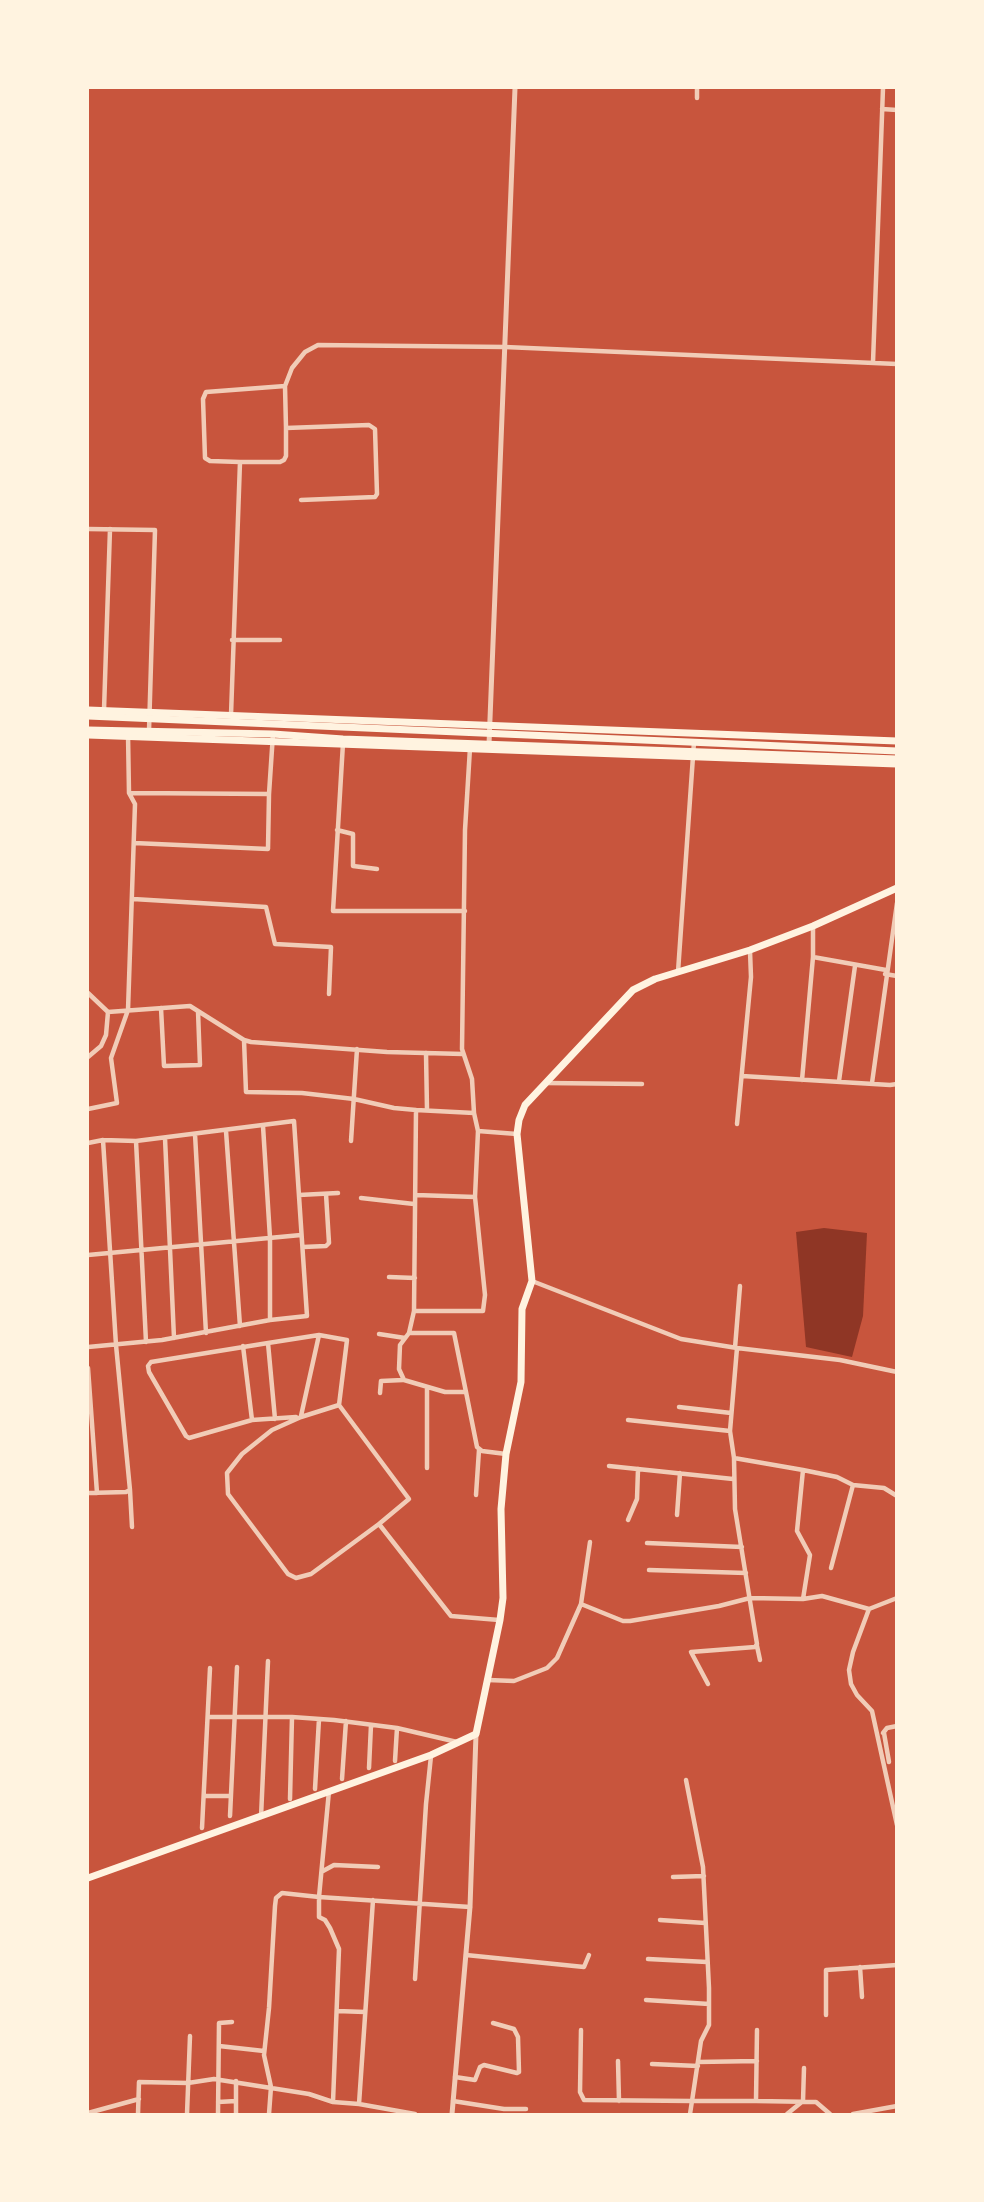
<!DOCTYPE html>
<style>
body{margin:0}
#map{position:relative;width:984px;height:2202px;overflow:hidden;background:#c8553d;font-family:"Archivo Narrow",sans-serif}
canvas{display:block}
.frame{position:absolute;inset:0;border:89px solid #fff3e0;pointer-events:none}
</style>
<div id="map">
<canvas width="984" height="2202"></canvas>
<div class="frame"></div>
</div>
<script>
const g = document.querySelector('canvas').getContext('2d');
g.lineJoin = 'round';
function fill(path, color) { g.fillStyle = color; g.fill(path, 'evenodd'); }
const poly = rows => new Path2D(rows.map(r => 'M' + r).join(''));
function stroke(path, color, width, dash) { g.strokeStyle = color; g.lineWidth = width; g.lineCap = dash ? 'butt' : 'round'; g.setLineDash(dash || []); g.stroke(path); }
fill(poly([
 [824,1228,867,1233,863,1316,852,1357,806,1347,796,1232]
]), '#8f3625');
stroke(poly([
 [697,98,697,88],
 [882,109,897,110],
 [873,362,883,88],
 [286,428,369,425,375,429,377,494,375,497,301,500],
 [240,462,210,461,205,458,203,399,206,392,285,386],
 [88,529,155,530,149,731],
 [232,640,280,640],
 [104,710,110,529],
 [231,715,240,462,280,462,284,460,286,456,286,428,285,386,292,368,305,352,318,345,505,347,897,364],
 [343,743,333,911,465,911],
 [470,748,465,830,462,1049,472,1079,474,1113],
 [130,793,269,794],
 [337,830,353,834,353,866,377,869],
 [134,843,268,849,269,794,273,734],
 [133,899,266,907,275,944,331,947,329,994],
 [813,957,886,970],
 [678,972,694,742],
 [885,974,897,976],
 [88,993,108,1012,190,1006,244,1040,251,1042,387,1052,463,1054],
 [161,1008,164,1066,200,1065,198,1011],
 [244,1040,246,1092,302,1093,354,1099,394,1108,416,1110],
 [426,1053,427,1110],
 [88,1057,101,1046,106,1035,108,1012],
 [742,1076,890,1085,897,1084],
 [802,1080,813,957,813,927],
 [839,1081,855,966],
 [545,1083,642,1084],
 [872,1083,897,903],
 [88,1109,117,1103,111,1058,128,1010,135,804,129,793,128,734],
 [737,1124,751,977,750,951],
 [263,1126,270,1238,270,1320],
 [226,1131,240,1326],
 [195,1134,206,1333],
 [165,1138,174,1338],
 [136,1141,146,1342],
 [351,1141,357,1049],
 [88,1143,103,1140,136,1141,294,1121,307,1316,270,1320,162,1340,88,1347],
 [299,1195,338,1193],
 [416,1195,475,1197,478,1131],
 [361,1198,414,1204],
 [303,1247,326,1246,329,1243,326,1194],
 [88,1255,301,1235],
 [389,1277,415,1278],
 [532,1281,681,1339,737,1348,840,1360,897,1372],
 [414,1311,483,1311,485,1295,475,1197],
 [409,1333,454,1333,466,1392],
 [379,1334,405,1338],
 [268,1343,319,1335],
 [243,1346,252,1420],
 [735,1348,740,1286],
 [88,1368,97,1493],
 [427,1388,427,1468],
 [380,1393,381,1381,403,1380],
 [339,1405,301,1417,272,1430,242,1454,227,1473,228,1494,288,1574,296,1578,311,1574,379,1524,451,1616,499,1620],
 [679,1407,731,1413],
 [301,1416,319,1335,347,1340,339,1405,409,1499,379,1524],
 [275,1419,268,1343,151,1362,148,1366,149,1372,186,1436,189,1438,252,1420,296,1417],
 [628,1420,730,1431],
 [506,1454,482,1451,477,1447,466,1392,445,1392,404,1380,399,1369,400,1345,409,1333,414,1311,416,1110,474,1113,478,1131,517,1134],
 [734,1458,803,1470,797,1531,810,1555,803,1599,822,1596,869,1609,897,1598],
 [609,1466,733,1479],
 [803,1470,837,1477,853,1485,884,1488,897,1496],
 [130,1490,132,1527],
 [88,1493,126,1492,130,1490,116,1345,103,1140],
 [476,1495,479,1450],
 [677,1515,680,1473],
 [628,1520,637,1499,638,1469],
 [647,1543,742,1547],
 [831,1568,853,1485],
 [649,1570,746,1573],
 [581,1604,623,1621,630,1621,719,1606,750,1598,803,1599],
 [869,1609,853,1652,849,1670,851,1684,857,1695,872,1711,897,1825],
 [757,1646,760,1660],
 [488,1680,514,1681,547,1668,557,1658,581,1604,590,1542],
 [708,1684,691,1652,755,1647,757,1644,735,1509,734,1458,730,1431,737,1348],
 [208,1717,292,1717,334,1720,397,1728,457,1742],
 [883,1733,887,1728,897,1726],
 [884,1733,889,1762],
 [395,1761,397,1728],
 [369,1768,371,1725],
 [342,1779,346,1721],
 [315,1789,319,1719],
 [204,1796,230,1796],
 [290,1799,292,1717],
 [230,1816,237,1667],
 [261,1817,268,1661],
 [202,1828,210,1668],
 [323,1871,334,1865,378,1867],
 [673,1877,704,1876],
 [660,1920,705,1923],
 [466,1955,584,1967,589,1955],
 [648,1959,707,1962],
 [860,1967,862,1997],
 [415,1979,426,1804,431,1756],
 [646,2000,709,2004],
 [337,2011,365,2012],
 [826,2015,826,1970,897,1965],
 [581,2030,580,2092,584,2100,692,2101,701,2041,709,2025,709,1988,703,1867,686,1780],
 [219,2046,264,2051],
 [618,2061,619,2101],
 [698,2062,757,2061],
 [652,2064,698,2066],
 [455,2077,475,2080,480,2067,484,2065,517,2073,519,2072,518,2037,514,2029,493,2023],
 [236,2081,236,2114],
 [453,2101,504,2109,526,2109],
 [756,2101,757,2030],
 [218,2102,236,2101],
 [333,2102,339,1949,330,1928,325,1920,319,1917,319,1897,470,1907],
 [359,2104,373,1900],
 [88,2113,139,2099],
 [138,2114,139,2082,188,2083,214,2079,309,2094,333,2102,359,2104,415,2114],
 [187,2114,190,2036],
 [218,2114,219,2023,232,2022],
 [269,2114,271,2087,264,2055,269,2008,275,1906,276,1898,282,1893,319,1897,329,1791],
 [690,2114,692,2101,756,2101,816,2102,830,2114],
 [787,2114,803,2101,804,2068],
 [853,2114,897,2106]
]), '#f1ccb7', 4.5);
stroke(poly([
 [489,744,515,88],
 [452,2114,470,1907,476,1734]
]), '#f1ccb7', 5);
stroke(poly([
 [88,716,897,751],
 [88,730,273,734,343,739,897,759],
 [88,1878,431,1755,476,1734,500,1620,503,1598,501,1509,506,1454,521,1382,522,1309,532,1281,517,1134,519,1120,525,1105,633,990,655,979,750,950,813,926,897,888]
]), '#fff3e0', 7);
stroke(poly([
 [88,710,897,741],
 [88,735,897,764]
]), '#fff3e0', 7);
</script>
